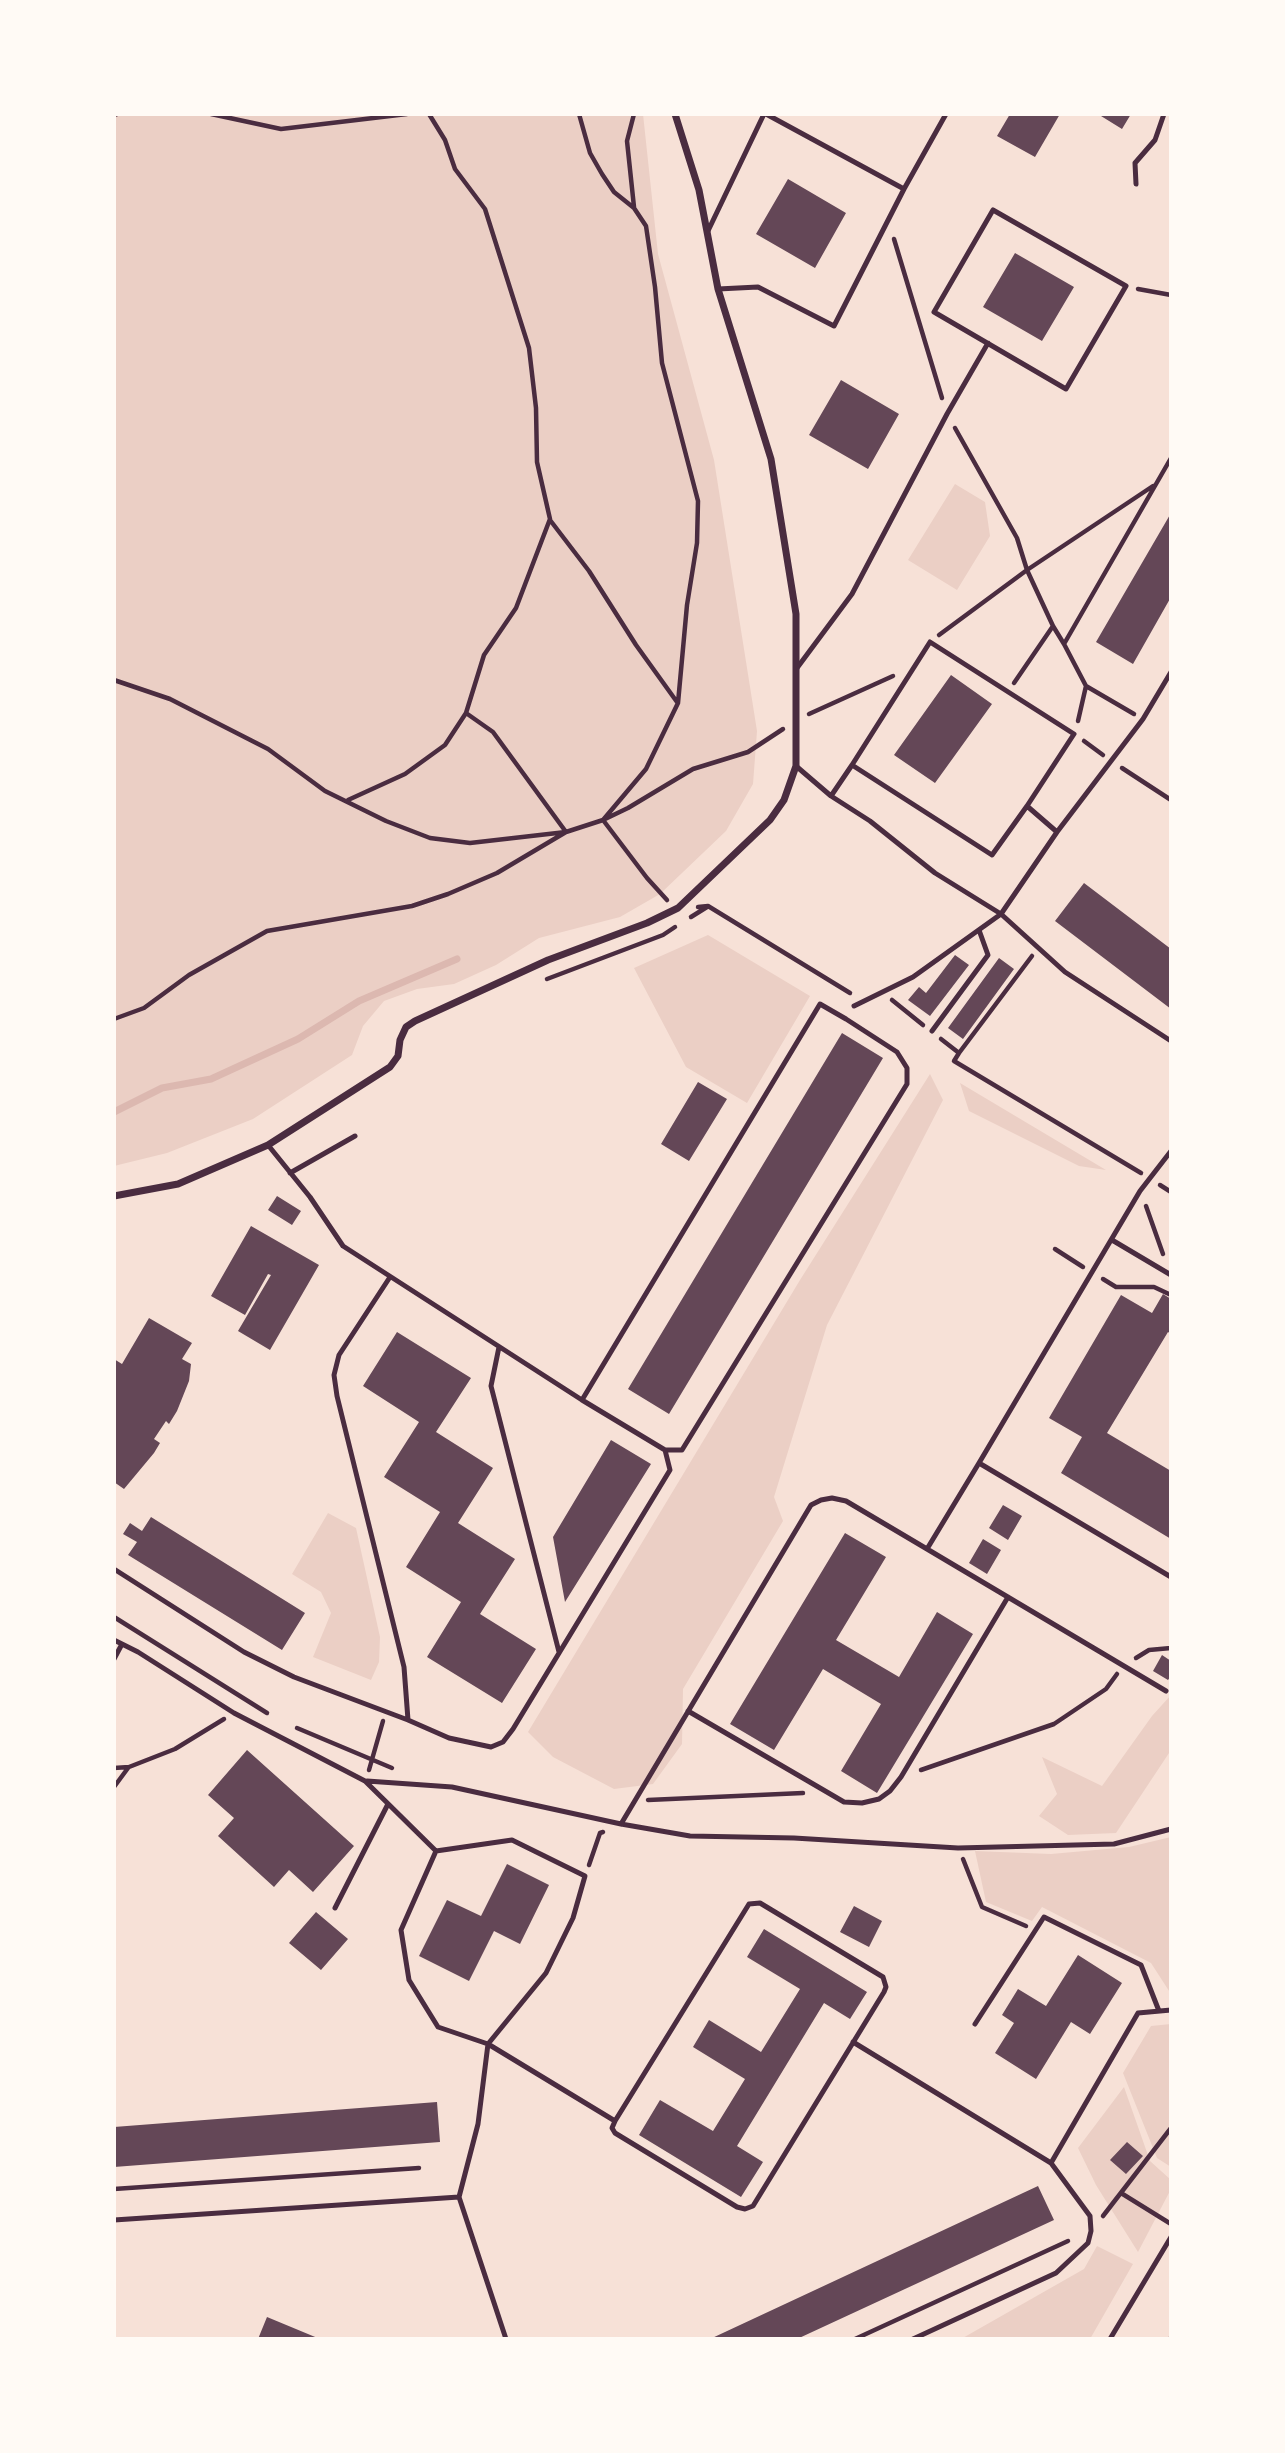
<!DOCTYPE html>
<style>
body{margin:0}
#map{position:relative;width:1285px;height:2453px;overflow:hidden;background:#f7e1d7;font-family:Lato,sans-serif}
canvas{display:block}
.frame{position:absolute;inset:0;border:116px solid #fffaf5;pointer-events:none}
</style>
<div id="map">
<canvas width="1285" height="2453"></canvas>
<div class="frame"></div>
</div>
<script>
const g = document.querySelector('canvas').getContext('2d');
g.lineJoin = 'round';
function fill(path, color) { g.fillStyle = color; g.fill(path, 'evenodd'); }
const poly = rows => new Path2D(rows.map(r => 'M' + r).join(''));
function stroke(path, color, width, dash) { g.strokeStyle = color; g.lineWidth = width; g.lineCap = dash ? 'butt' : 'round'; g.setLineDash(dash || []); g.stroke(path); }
fill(poly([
 [114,114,643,114,658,254,714,460,757,731,753,784,726,831,660,894,620,917,539,938,496,965,454,984,417,989,384,1001,363,1026,352,1055,253,1119,167,1153,114,1166],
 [955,484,985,502,990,536,957,590,908,560],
 [708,935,810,996,747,1103,686,1067,634,968],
 [930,1074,943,1100,827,1325,774,1497,783,1521,683,1689,682,1744,653,1784,614,1789,553,1757,528,1732,800,1280],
 [960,1083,1106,1170,1079,1166,969,1111],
 [328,1513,356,1528,380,1637,379,1662,371,1680,313,1657,331,1613,321,1592,292,1574],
 [1171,1695,1171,1750,1116,1833,1068,1835,1039,1816,1057,1794,1042,1757,1102,1786,1152,1716],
 [1171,1837,1171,1994,1151,1963,1042,1907,1032,1921,986,1902,975,1851,1051,1854,1129,1847],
 [1171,2024,1171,2167,1157,2158,1123,2073,1151,2026],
 [1124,2087,1150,2161,1171,2180,1171,2189,1138,2252,1096,2185,1078,2148],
 [1097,2246,1133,2264,1090,2339,961,2339,1084,2269]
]), '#ebcfc5');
stroke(poly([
 [114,1112,162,1088,211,1079,298,1039,359,1001,457,959]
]), '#dcb8b0', 7);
fill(poly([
 [1010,114,1060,114,1035,157,997,136],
 [1102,114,1131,114,1122,129,1101,116],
 [788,179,846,213,815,268,756,234],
 [1015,253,1074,287,1042,341,983,307],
 [841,380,899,414,868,469,809,435],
 [1171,513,1171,597,1133,664,1096,642],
 [951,675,992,704,935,783,894,755],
 [1084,883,1171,949,1171,1009,1055,921],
 [955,955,969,965,930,1016,908,1000,919,987,926,993],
 [999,958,1014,969,963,1039,948,1028],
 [842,1033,883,1058,669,1414,628,1389],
 [698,1082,727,1099,689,1161,661,1144],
 [277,1196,301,1211,292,1225,268,1210],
 [251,1226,319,1265,270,1350,238,1331,271,1275,268,1274,245,1315,211,1296],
 [1163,1294,1171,1299,1171,1334,1168,1332,1107,1433,1171,1471,1171,1539,1061,1473,1082,1437,1049,1418,1121,1295,1152,1313],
 [149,1318,192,1343,182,1359,191,1364,189,1381,177,1411,169,1424,166,1421,154,1439,160,1443,154,1453,124,1489,114,1482,114,1359,122,1364],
 [397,1332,471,1378,436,1432,493,1468,458,1523,515,1559,480,1614,536,1649,502,1703,427,1657,461,1602,406,1567,440,1512,384,1477,419,1422,363,1386],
 [611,1440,651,1464,565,1602,553,1537],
 [1003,1505,1022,1516,1008,1540,989,1528],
 [151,1517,305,1613,282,1650,128,1555,137,1542,123,1534,130,1523,142,1531],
 [845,1533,886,1557,836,1640,899,1677,937,1612,973,1634,877,1793,841,1771,881,1704,823,1669,774,1750,730,1724],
 [983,1539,1001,1550,987,1574,969,1563],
 [1162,1655,1171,1661,1171,1676,1168,1680,1153,1671],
 [247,1750,354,1846,313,1892,289,1870,274,1887,218,1836,234,1818,208,1795],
 [507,1864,549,1885,520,1944,494,1931,469,1981,419,1956,447,1900,481,1916],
 [854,1906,882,1921,869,1947,840,1932],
 [316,1912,348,1939,321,1970,289,1943],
 [764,1929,867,1992,850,2019,824,2003,737,2146,763,2162,741,2197,639,2135,660,2100,713,2131,745,2079,693,2047,709,2020,761,2052,800,1989,747,1957],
 [1078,1955,1122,1983,1090,2034,1071,2022,1036,2079,995,2053,1014,2023,1002,2015,1018,1989,1046,2006],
 [437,2102,440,2142,114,2167,114,2127],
 [1127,2142,1143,2156,1126,2174,1110,2160],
 [1038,2186,1054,2220,797,2339,710,2339],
 [267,2317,320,2339,258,2339]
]), '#644757');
stroke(poly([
 [211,114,281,129,407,114],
 [579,114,590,153,602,174,614,192,634,208,646,226,655,287,662,363,698,501,697,543,687,605,678,703,646,769,603,820,647,878,667,900],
 [114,115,117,114],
 [634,207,627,141,634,114],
 [894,239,942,398],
 [1138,289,1171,295],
 [955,428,1017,538,1027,570,1053,626,1064,644,1171,458],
 [550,520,589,571,636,645,677,702],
 [939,635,1027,570,1153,486],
 [1064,644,1086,686,1078,721],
 [114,680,170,699,268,749,325,791,386,821,430,838,470,843,566,832,603,820,628,808,693,769,748,752,783,729],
 [1014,683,1053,626],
 [1086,686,1134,714],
 [809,714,893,676],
 [1084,741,1103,755],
 [1122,768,1171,800],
 [348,800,405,774,445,745,466,713,484,655,516,608,550,519,537,462,536,408,529,348,485,209,455,169,445,140,429,114],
 [698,907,708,906,850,993],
 [691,917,707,907],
 [547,979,663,935,675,927],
 [892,1000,923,1025],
 [114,1019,144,1008,189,975,267,931,412,906,448,894,497,873,566,832,493,732,466,713],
 [941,1039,959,1053,954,1061,1141,1173],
 [959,1053,1032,956],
 [1160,1185,1171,1192],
 [1146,1206,1163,1254],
 [1055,1249,1083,1267],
 [1103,1279,1116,1287,1154,1287,1171,1295],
 [114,1617,267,1713],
 [1136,1658,1149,1650,1171,1648],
 [297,1728,392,1768],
 [114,1768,129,1767,175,1749,224,1719],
 [369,1770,383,1721],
 [921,1770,1054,1724,1106,1689,1117,1674],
 [114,1787,128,1768],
 [648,1800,803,1793],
 [963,1859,982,1907,1026,1926],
 [589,1865,600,1833,603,1832],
 [114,2189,419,2168],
 [1121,2193,1171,2224],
 [1103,2216,1171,2128],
 [855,2339,1068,2241]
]), '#4a2c40', 4.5);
stroke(poly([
 [1136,184,1135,163,1155,140,1164,114],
 [904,189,946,114],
 [993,210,1126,286,1066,389,934,312,993,210],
 [707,233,764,114],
 [718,289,758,287,834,326,904,189,766,114],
 [797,668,852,594,947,414,988,343],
 [796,766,831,796,870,821,935,873,1001,914,1057,832,1143,719,1171,672],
 [831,796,852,765],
 [1027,806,1074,734,930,642,852,765,992,855,1027,806,1057,832],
 [854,1006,913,977,1001,914,1065,972,1171,1041],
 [932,1031,988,955,979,930],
 [268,1145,310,1197,343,1246,582,1400,665,1450,682,1450,907,1084,907,1068,897,1052,846,1019,820,1004,582,1400],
 [290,1173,355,1136],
 [1112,1240,1171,1275],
 [390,1277,339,1355,334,1375,337,1396,404,1667,408,1720,449,1738,491,1747,503,1742,513,1729,670,1470,665,1450],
 [499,1347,491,1386,559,1652],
 [979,1463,1140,1191,1171,1151],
 [927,1549,1166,1691],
 [114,1569,244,1652,294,1677,408,1720],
 [114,1640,138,1652,234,1713,365,1781,436,1851,512,1840,585,1876,573,1918,546,1973,488,2044,478,2124,459,2197,114,2220],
 [114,1659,122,1644],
 [688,1711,844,1802,862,1803,879,1799,890,1791,901,1777,1008,1597],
 [367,1781,452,1787,621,1824,690,1836,794,1838,958,1848,1114,1844,1171,1829],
 [621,1824,811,1505,821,1500,832,1498,846,1501,927,1549,979,1463,1171,1577],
 [436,1851,401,1930,409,1980,438,2027,488,2044,615,2121,749,1904,760,1903,883,1977,886,1987,884,1992,753,2206,745,2209,737,2207,615,2133,612,2128,615,2121],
 [335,1908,388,1804],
 [975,2024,1044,1917,1141,1965,1159,2011],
 [853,2042,1051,2163],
 [459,2197,506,2339],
 [913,2339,1056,2273,1088,2243,1091,2231,1090,2216,1051,2163,1138,2013,1171,2010],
 [1110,2339,1171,2237],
 [1171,2339,1171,2338]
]), '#4a2c40', 5);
stroke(poly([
 [114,1196,178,1184,268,1145,390,1067,398,1056,400,1040,406,1027,415,1021,548,960,647,923,678,908,770,820,784,800,796,766,796,614,771,459,718,289,699,190,675,114]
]), '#4a2c40', 7);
</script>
